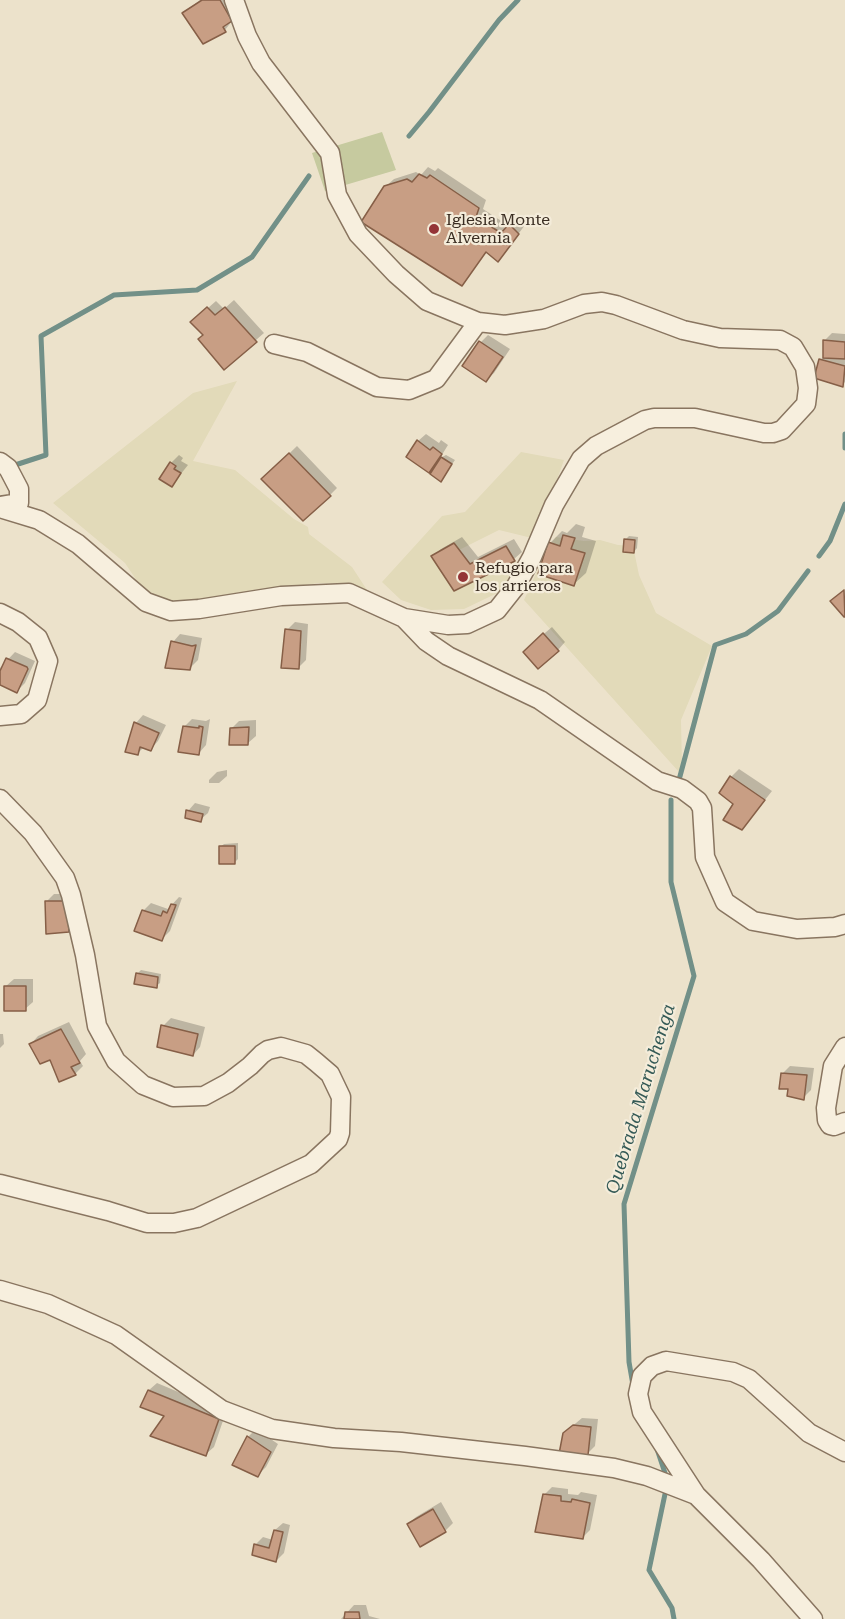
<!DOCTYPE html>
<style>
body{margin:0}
canvas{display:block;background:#ece2cb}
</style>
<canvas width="845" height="1619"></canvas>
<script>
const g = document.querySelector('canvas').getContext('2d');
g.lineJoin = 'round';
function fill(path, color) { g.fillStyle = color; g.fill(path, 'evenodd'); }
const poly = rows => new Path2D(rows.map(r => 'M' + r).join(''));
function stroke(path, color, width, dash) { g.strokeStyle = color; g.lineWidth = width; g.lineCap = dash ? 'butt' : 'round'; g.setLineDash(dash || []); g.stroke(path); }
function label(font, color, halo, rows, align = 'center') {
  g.font = font + ' "Roboto Serif",serif'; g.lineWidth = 4.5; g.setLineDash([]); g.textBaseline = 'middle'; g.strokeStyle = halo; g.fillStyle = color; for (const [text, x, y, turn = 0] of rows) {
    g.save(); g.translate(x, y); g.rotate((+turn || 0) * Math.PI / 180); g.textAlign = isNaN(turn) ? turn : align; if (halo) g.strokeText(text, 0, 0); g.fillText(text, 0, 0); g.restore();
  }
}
fill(poly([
 [237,381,193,461,235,470,294,519,308,527,309,534,352,567,367,590,342,584,318,583,181,607,147,596,125,563,53,503,193,393],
 [521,452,564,460,536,539,499,530,459,550,454,591,515,561,519,572,510,587,464,609,431,610,401,600,382,582,442,516,465,512],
 [556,537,584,541,600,540,618,545,633,546,639,575,656,613,712,646,681,720,682,768,679,772,524,600,547,549]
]), '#e2dab9');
fill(poly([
 [382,132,396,170,325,191,312,153]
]), '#c6ca9f');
fill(poly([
 [200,0,232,0,239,12,225,30,183,13],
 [428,167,435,171,438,168,486,200,483,209,509,226,517,217,525,225,505,252,487,251,462,284,385,187,394,179,416,172,421,175],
 [234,300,264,333,224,368,204,335,200,315,216,301,224,309],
 [832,333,845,334,845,382,842,385,820,360,825,356,824,341],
 [488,335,510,349,494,373,486,380,481,342],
 [426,434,439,443,441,440,448,445,440,458,446,455,455,460,441,480,438,462,429,472,418,441],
 [297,446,337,488,330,495,263,479],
 [179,455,183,458,181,461,188,465,172,485,171,463],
 [576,524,585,527,582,537,596,541,586,573,574,584,550,543,562,531,567,533],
 [629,536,638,537,637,548,634,552,625,540],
 [462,537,478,557,514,539,522,552,514,559,455,589,433,556,441,549],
 [295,622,308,624,306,660,298,668,287,630],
 [552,627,565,642,558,650,532,644],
 [180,634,202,638,198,660,190,668,173,642],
 [15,652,35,661,25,683,17,691,0,683,0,668],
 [143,715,166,725,158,741,151,749,144,747,138,753,136,723],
 [192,719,206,721,210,719,206,745,199,753,184,727],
 [256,720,256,736,248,743,231,729,239,721],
 [739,769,772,791,749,820,735,804,731,777],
 [227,770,227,776,219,783,209,783,209,780,217,772],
 [195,803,210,807,208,813,200,820,188,811],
 [238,843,238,859,234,863,220,847,224,844],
 [54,894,74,894,76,922,68,930,46,902],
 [179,897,182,898,170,931,162,939,143,911,151,903,168,909],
 [141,970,161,974,160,983,156,986,137,974],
 [14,979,33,979,33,1002,25,1009,6,986],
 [171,1018,205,1027,200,1047,193,1055,163,1026],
 [69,1022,86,1054,80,1061,83,1066,75,1074,31,1044,38,1036],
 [0,1034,3,1034,4,1044,0,1048],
 [790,1066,814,1068,811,1090,803,1098,790,1088,782,1074],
 [157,1383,226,1412,214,1447,206,1454,166,1416,142,1406,149,1390],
 [582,1418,598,1419,595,1446,587,1454,564,1433],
 [256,1429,278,1444,266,1467,258,1475,248,1437],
 [552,1487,568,1489,568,1494,578,1495,581,1492,597,1495,590,1530,583,1537,544,1495],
 [441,1502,453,1523,446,1530,420,1545,408,1524,416,1517],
 [283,1523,290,1525,284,1553,276,1561,255,1545,263,1537,273,1540,275,1530],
 [354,1605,366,1605,369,1616,380,1619,341,1619]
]), '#0003');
stroke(poly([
 [409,136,429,112,499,20,518,0],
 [845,434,845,448],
 [12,466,46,455,41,336,114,295,197,290,252,257,309,176],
 [819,556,830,541,845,504],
 [679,780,715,645,746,634,778,611,808,571],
 [633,1385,629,1362,624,1204,694,976,671,882,671,800],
 [657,1449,666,1476],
 [665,1494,649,1570,672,1608,674,1619]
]), '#729088', 5);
const building = poly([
 [202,0,220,0,232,21,223,27,226,32,203,44,182,13,202,0],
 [419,174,427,178,430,175,479,208,476,217,501,233,509,224,519,234,498,262,486,252,462,286,361,222,384,186,407,179,412,182,419,174],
 [207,307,215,315,225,307,257,342,224,370,198,339,203,335,190,322,207,307],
 [823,340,845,342,845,359,823,358,823,340],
 [479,341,503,357,486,382,462,366,479,341],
 [819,359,845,366,843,387,814,378,819,359],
 [417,440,430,450,433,447,442,454,429,473,406,457,417,440],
 [289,453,331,496,303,521,261,479,289,453],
 [441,457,452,464,441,482,430,474,441,457],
 [170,462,176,466,174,469,181,473,172,487,159,479,170,462],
 [563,535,575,538,571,549,585,553,574,586,538,574,548,542,560,546,563,535],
 [624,539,635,540,634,553,623,552,624,539],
 [454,543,470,564,506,546,515,561,454,591,431,556,454,543],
 [844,590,845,617,844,617,830,601,844,590],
 [285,629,301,631,299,669,281,668,285,629],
 [543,633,559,651,538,669,523,652,543,633],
 [171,641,192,646,196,645,190,670,165,668,171,641],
 [6,658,27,667,28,669,17,693,0,685,0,671,6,658],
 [134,722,159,733,151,751,140,747,138,755,125,752,134,722],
 [183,726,199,728,199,726,203,727,199,755,178,752,183,726],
 [249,727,248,745,229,745,230,728,249,727],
 [730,776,765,800,742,830,723,820,733,804,719,793,730,776],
 [186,810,203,814,201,822,185,818,186,810],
 [219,846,235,846,235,864,219,864,219,846],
 [45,901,67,901,69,932,46,934,45,901],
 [171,904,176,905,162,941,134,931,142,910,161,916,163,911,167,913,171,904],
 [136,973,158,977,157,988,134,984,136,973],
 [4,986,26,986,26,1011,4,1011,4,986],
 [161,1025,198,1034,193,1056,157,1047,161,1025],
 [61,1029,80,1063,71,1067,76,1075,59,1082,50,1060,40,1064,29,1044,61,1029],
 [781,1073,807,1075,804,1100,787,1096,788,1089,779,1089,781,1073],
 [148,1390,219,1419,206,1456,150,1436,164,1416,140,1407,148,1390],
 [573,1425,591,1427,588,1455,559,1454,563,1433,573,1425],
 [247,1436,271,1452,258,1477,232,1465,247,1436],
 [543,1494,561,1496,561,1501,571,1502,572,1499,590,1503,583,1539,535,1532,543,1494],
 [433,1509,446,1532,420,1547,407,1524,433,1509],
 [274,1530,283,1532,276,1562,252,1555,254,1544,269,1548,274,1530],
 [345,1612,359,1612,360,1619,344,1619,345,1612]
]);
fill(building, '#c89e84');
stroke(building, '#865f47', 1.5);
const minor = poly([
 [274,344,307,352,377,387,409,390,436,379,478,322],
 [0,462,8,468,19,489,19,503,0,506],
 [0,508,39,520,78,544,146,602,171,611,199,609,281,596,349,593,404,618,448,625,467,624,497,610,516,586,532,557,554,505,581,459,596,446,645,420,654,418,695,418,764,433,773,433,782,430,806,404,808,388,805,367,793,347,780,340,720,338,683,330,616,305,602,302,584,304,544,319,505,325,478,322,427,301,396,274,358,234,337,195,330,153,261,63,247,36,234,0],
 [0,613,18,622,38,638,48,661,37,700,21,714,0,716],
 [404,618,426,641,448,656,540,700,657,781,682,789,698,801,702,808,705,857,725,902,753,921,797,929,835,927,845,924],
 [0,799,33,833,65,878,71,895,85,955,97,1026,116,1061,143,1085,173,1097,204,1096,228,1083,250,1066,262,1054,268,1050,281,1047,306,1054,316,1062,330,1074,341,1097,340,1133,338,1139,311,1164,197,1218,174,1223,147,1223,108,1211,0,1184],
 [845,1047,833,1066,826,1108,827,1120,830,1125,834,1126,845,1122],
 [0,1290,48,1304,116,1335,222,1410,272,1429,334,1438,401,1442,525,1456,614,1468,647,1476,696,1495,761,1560,813,1619],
 [696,1495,642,1412,638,1394,642,1376,652,1366,666,1361,733,1372,749,1379,809,1433,845,1452]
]);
stroke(minor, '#897560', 21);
stroke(minor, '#f7efde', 18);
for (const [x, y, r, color] of [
 [434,229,6,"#943437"],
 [463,577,6,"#943437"]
]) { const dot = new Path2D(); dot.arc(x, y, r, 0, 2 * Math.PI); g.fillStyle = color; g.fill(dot); stroke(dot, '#f4ecda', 2); }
label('16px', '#3a2d22', '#f4ecda', [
 ["Iglesia Monte",446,220],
 ["Alvernia",446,238],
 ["Refugio para",475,568],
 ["los arrieros",475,586]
], 'left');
label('italic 18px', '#335955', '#f4ecda', [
 ["Quebrada Maruchenga",641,1099,-73]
]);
</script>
